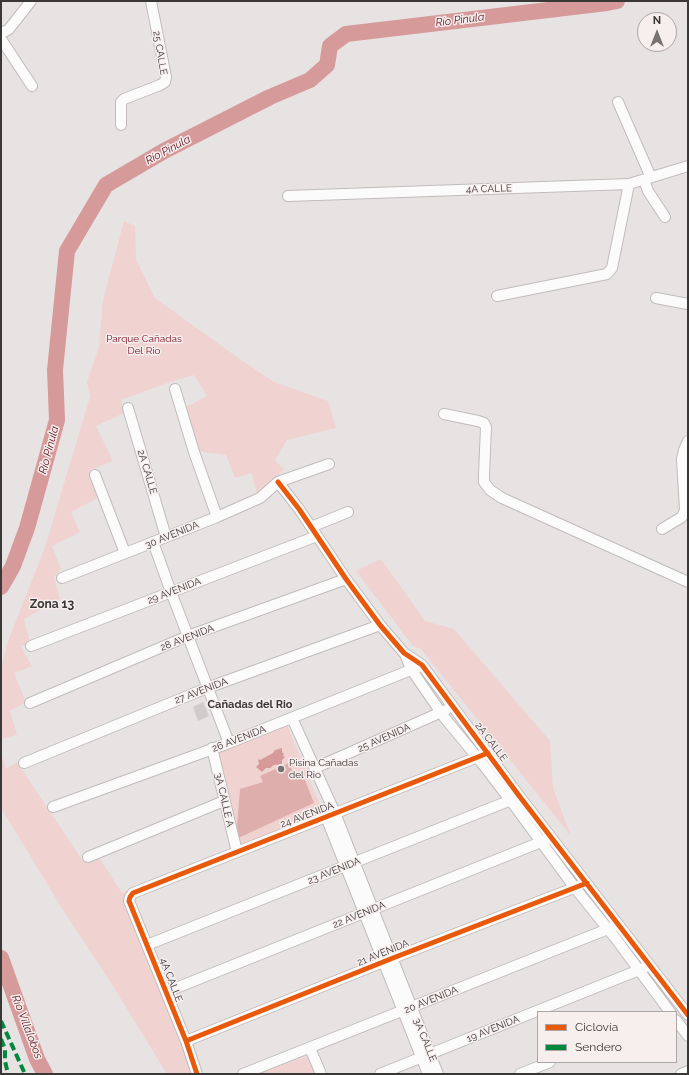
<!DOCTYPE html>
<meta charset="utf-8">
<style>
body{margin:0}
#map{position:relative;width:689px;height:1075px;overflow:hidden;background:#e8e3e3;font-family:Raleway,sans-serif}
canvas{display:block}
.frame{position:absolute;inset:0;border:2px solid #3a3737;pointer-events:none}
.legend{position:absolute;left:537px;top:1011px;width:140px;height:52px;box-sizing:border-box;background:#f7eeee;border:1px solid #aba5a5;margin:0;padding:5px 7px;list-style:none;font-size:12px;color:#3a3737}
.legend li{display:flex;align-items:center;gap:8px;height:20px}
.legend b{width:20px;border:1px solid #aba5a5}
.north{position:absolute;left:637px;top:12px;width:40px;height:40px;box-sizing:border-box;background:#f7eeee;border:1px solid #aba5a5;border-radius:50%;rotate:0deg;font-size:11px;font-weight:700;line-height:16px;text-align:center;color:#3a3737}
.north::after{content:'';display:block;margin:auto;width:14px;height:18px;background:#777373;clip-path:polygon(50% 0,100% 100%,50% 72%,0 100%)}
</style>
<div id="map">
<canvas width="689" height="1075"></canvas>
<div class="frame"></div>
<ul class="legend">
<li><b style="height:5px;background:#e8590c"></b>Ciclovía</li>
<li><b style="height:5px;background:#00873e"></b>Sendero</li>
</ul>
<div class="north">N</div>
</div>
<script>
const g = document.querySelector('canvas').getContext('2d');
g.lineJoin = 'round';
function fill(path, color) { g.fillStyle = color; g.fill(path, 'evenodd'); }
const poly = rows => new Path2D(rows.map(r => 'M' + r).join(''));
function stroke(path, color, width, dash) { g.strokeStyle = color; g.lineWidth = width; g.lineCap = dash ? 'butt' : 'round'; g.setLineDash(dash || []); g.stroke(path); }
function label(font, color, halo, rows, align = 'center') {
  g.font = font + ' Raleway,sans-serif'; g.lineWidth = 3; g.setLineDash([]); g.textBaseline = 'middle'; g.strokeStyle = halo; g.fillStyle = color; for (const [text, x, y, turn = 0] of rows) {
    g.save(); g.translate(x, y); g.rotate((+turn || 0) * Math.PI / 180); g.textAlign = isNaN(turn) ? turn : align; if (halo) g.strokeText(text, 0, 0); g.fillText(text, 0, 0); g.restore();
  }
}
fill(poly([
 [124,221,135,226,136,259,155,298,237,357,274,382,328,401,336,428,287,440,275,460,284,470,273,479,265,491,257,495,252,473,235,478,226,455,195,451,186,407,207,396,194,375,170,382,121,400,124,413,96,426,113,461,90,470,101,496,71,512,80,532,52,546,61,569,54,577,60,599,24,619,31,646,20,645,32,666,14,673,26,702,10,711,17,735,1,739,1,669,7,644,45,547,90,397,87,382,99,347,103,300],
 [381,559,425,621,454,629,550,741,553,788,571,836,421,649,413,646,356,571],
 [287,725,323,812,238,845,213,749],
 [1,753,6,769,17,762,82,860,100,859,122,893,129,890,197,1074,167,1074,106,975,63,910,1,808],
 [310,1055,318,1074,257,1074]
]), '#f0d2d1');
fill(poly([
 [289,763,295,777,305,780,314,803,236,839,240,789,263,782,260,776]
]), '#deaead');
fill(poly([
 [282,748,282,752,284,754,283,756,285,757,282,760,282,764,274,765,270,768,266,768,262,772,256,767,259,764,258,759,260,760,273,753,275,750]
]), '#d69a9a');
stroke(poly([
 [1,587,13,566,27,528,57,420,55,370,67,251,106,185,164,151,270,97,310,80,327,65,330,46,346,34,607,3,617,1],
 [1,958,37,1059,45,1074]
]), '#d69a9a', 16);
fill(poly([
 [203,702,209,716,198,721,193,707]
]), '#d0cccc');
const minor = poly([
 [1,32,4,32,9,29,31,1],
 [1,39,32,86],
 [618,102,649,173,652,177],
 [121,125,121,102,124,99,160,85,165,82,166,77,151,1],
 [644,180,648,191,665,217],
 [288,196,629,184,688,166],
 [497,296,607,274,612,268,629,184],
 [656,298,688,304],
 [175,389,194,452,217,517],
 [128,408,166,537],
 [444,414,478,421,484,423,486,427,484,475,484,482,490,490,502,498,688,582],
 [95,475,125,553],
 [278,482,299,509,346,579,380,625,404,653,422,665,520,797,688,1015],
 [311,527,348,512],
 [662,529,682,517,685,510,682,459,684,450,688,441],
 [153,542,171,592,229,743],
 [62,578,217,517,260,498,278,482,329,464],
 [31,646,317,536],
 [405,654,411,669,444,717,481,762,514,805,575,888,616,939,670,1012],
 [30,703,188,636,346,579],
 [292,718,335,813,438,1074],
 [212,748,237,852],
 [24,763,207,688,380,625],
 [315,768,446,710],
 [53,807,229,743,418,667],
 [326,817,428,1074],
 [88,857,224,801],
 [147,945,516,798],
 [166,992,546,840],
 [676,1020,688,1036],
 [186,1041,393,958,579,886],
 [310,1048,321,1074],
 [197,1074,186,1041,129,901,130,897,133,893,488,753],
 [243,1074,613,927],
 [380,1074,644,968],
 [520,1074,550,1062],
 [681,1074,688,1071]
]);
stroke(minor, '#c0bcbc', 12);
stroke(minor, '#fcfbfb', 10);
stroke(poly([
 [1,1021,25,1074],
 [1,1039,5,1049,5,1061,8,1074]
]), '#00873e', 4, [8, 4]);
stroke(poly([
 [278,482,299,509,346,579,380,625,404,653,422,665,520,797,688,1015],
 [186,1041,393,958,587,883],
 [197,1074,186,1041,129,901,130,897,133,893,488,753]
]), '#e8590c', 5);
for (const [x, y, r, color] of [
 [281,769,4,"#777373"]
]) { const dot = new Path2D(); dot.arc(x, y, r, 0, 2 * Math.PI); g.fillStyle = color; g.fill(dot); stroke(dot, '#f7eeee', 1.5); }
label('10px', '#3a3737', '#f7eeee', [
 ["25 CALLE",160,53,80],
 ["4A CALLE",489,189,-2],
 ["2A CALLE",147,472,73],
 ["30 AVENIDA",172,535,-22],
 ["29 AVENIDA",174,591,-21],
 ["28 AVENIDA",187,638,-21],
 ["27 AVENIDA",201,691,-21],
 ["25 AVENIDA",384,738,-24],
 ["26 AVENIDA",239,739,-21],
 ["2A CALLE",491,742,53],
 ["3A CALLE A",224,800,77],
 ["24 AVENIDA",307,815,-21],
 ["23 AVENIDA",334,871,-22],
 ["22 AVENIDA",359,915,-22],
 ["21 AVENIDA",383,953,-22],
 ["4A CALLE",171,980,69],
 ["20 AVENIDA",431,1000,-22],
 ["19 AVENIDA",493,1029,-22],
 ["3A CALLE",425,1040,68]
]);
label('10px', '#720c1b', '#f7eeee', [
 ["Parque Cañadas",144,339],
 ["Del Rio",144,351]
]);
label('10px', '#3a3737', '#f7eeee', [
 ["Pisina Cañadas",289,763],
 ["del Rio",289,775]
], 'left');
label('italic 11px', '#5a0f17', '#f7eeee', [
 ["Río Pinula",460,20,-7],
 ["Río Pinula",168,150,-28],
 ["Río Pinula",49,450,-75],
 ["Río Villalobos",27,1027,69]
]);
label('bold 11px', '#3a3737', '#f7eeee', [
 ["Cañadas del Rio",250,705]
]);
label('bold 12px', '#3a3737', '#f7eeee', [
 ["Zona 13",52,604]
]);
</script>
